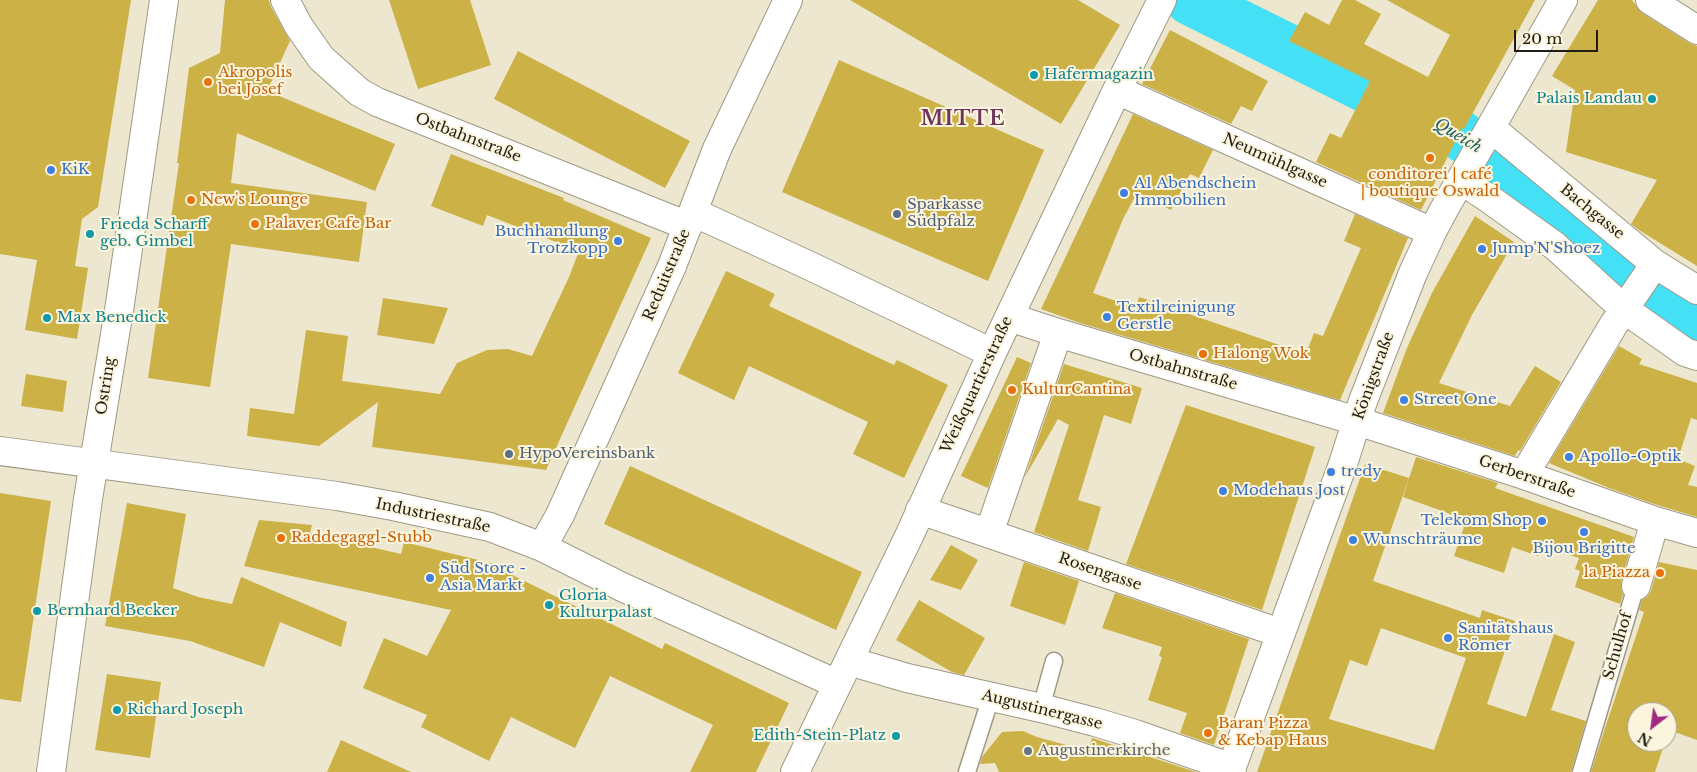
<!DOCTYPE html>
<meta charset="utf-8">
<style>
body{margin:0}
#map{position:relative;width:1697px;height:772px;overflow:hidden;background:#ede7d0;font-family:"Libre Baskerville",serif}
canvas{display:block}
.north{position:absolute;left:1627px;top:702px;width:50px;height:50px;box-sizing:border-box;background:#fbf5de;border:1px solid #a39f8e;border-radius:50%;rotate:210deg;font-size:14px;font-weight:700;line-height:20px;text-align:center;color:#1f1d15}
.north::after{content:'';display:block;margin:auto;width:18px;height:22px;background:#a12981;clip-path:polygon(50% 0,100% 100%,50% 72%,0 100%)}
.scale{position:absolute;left:1514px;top:30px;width:84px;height:22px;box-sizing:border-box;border:2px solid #1f1d15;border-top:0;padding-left:6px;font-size:15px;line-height:18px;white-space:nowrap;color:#1f1d15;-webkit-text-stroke:4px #fbf5de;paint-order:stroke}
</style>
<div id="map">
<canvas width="1697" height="772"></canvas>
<div class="north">N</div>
<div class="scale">20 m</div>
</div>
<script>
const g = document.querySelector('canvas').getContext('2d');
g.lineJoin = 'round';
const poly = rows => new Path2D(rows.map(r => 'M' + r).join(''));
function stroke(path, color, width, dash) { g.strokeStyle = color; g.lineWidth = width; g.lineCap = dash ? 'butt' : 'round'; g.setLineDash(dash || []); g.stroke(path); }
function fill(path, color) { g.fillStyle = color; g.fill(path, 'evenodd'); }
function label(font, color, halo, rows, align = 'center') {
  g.font = font + ' "Libre Baskerville",serif'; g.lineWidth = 4; g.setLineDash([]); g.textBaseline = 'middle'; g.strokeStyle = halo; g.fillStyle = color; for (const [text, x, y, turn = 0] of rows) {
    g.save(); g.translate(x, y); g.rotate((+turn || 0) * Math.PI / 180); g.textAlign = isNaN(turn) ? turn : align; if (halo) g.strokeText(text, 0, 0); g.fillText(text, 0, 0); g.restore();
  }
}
stroke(poly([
 [1190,0,1457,133,1525,180,1659,294,1697,318]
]), '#44e1f6', 50);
fill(poly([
 [0,0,131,0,98,207,82,219,75,266,88,268,77,339,25,330,37,260,0,254],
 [225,0,269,0,271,7,290,41,267,91,395,144,375,191,237,133,231,183,367,202,359,262,231,244,210,387,148,378,179,163,177,163,189,68,220,53],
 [389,0,470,0,491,65,418,89],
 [850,0,1078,0,1120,25,1061,124],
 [1342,0,1355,0,1381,14,1364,44,1428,77,1450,35,1387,0,1535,0,1464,129,1462,128,1421,210,1316,162,1330,133,1341,138,1370,81,1289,41,1305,12,1329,25],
 [1598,0,1632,0,1642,13,1689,43,1697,46,1697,266,1639,230,1631,224,1657,180,1566,152,1575,90,1552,76],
 [1170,30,1268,81,1252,111,1241,106,1231,124,1142,84],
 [518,51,690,141,665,188,494,99],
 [839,60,1044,150,988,281,782,192],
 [1133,114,1213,150,1199,178,1190,174,1171,210,1137,193,1123,219,1093,293,1136,308,1139,297,1306,354,1314,333,1323,336,1361,248,1344,241,1355,214,1408,238,1340,400,1080,323,1041,309],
 [451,154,564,198,563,200,651,238,546,470,372,447,378,402,319,446,247,436,250,408,294,414,306,330,348,336,342,381,440,394,457,363,487,350,508,349,532,356,569,277,579,251,487,215,483,226,431,206],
 [1475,216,1514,242,1472,315,1439,383,1510,406,1535,366,1561,382,1520,451,1518,450,1515,456,1383,413,1407,348,1432,293],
 [726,271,775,294,769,306,894,365,897,360,948,385,904,478,853,454,868,422,749,366,734,400,678,373],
 [383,298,448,308,434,344,377,335],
 [1619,346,1642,359,1639,364,1697,383,1697,420,1691,418,1678,459,1695,466,1688,485,1697,487,1697,517,1651,503,1609,488,1549,463],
 [1017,357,1031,363,988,488,961,476],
 [1064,364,1142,388,1131,424,1104,415,1078,500,1101,507,1088,551,1034,532,1069,425,1058,419,1025,477],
 [26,374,67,381,63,412,21,406],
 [1186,405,1315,447,1262,610,1126,564],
 [1416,457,1498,483,1495,488,1634,537,1621,582,1621,589,1623,594,1620,604,1575,587,1580,571,1575,569,1579,558,1542,546,1538,556,1512,547,1504,573,1454,556,1466,521,1445,512,1403,497],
 [1365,464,1409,478,1373,581,1480,618,1482,610,1515,621,1487,704,1526,717,1554,634,1575,642,1551,710,1586,721,1571,772,1257,772],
 [1381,628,1466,658,1434,750,1329,719,1350,660,1367,666],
 [630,466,862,572,836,630,604,524],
 [0,493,51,501,21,702,0,699],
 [127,503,186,514,173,588,198,597,232,604,241,577,347,622,341,647,280,622,264,667,190,641,105,626],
 [259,520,312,525,310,533,401,554,404,542,495,564,494,566,662,649,665,643,789,703,756,772,690,772,713,725,610,676,575,748,511,717,489,761,421,727,427,715,363,688,384,638,427,656,451,610,244,566],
 [951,545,978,560,961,590,930,580],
 [1024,562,1079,581,1065,625,1010,606],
 [1659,562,1697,570,1697,740,1669,730,1667,736,1667,712,1637,712,1637,742,1665,742,1655,772,1591,772,1605,728,1644,612,1639,610,1642,600,1647,597,1651,591],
 [1115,593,1249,639,1214,745,1180,733,1187,713,1148,700,1162,657,1159,656,1162,647,1102,628],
 [919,600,985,638,964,675,952,672,896,640],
 [107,674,161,682,150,758,95,750],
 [1023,731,1037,737,1088,751,1092,738,1196,772,999,772,995,763,980,764,982,757,1002,732],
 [341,740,411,772,327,772]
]), '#ccb146');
const lane = poly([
 [1041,708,1054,661],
 [967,772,991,697],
 [1581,772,1636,586]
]);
const street = poly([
 [285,0,298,25,321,58,359,92,377,102,688,226],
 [1650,0,1697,30],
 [1117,90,1432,232],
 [1491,128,1655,264,1697,290],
 [1461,180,1488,198,1555,246,1624,309,1685,352,1697,356],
 [693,212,808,265,992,353],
 [1009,317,1058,333,1357,421,1524,475,1655,521,1697,533],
 [0,451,337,496,393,506,490,527,542,547,622,587,837,684],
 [1524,475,1614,324,1650,271],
 [920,510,1280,633],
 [989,533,1058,333],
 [542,547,560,515,672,266,717,149,788,0],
 [1636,586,1655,521],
 [849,661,907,678,1041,708,1095,722,1135,734,1232,768],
 [51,772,88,499,120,304,164,0],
 [795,772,910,534,992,353,1117,90,1162,0],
 [1230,772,1343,464,1363,401,1413,273,1432,232,1447,204,1563,0]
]);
stroke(lane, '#9f9984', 19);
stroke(street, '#9f9984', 30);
stroke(lane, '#fff', 16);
stroke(street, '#fff', 28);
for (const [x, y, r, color] of [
 [1034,75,5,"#0f9aa8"],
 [208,82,5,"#e8710a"],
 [1652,99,5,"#0f9aa8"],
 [1430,158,5,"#e8710a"],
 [51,170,5,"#3f7fe0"],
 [1124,193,5,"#3f7fe0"],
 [191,200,5,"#e8710a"],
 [897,214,5,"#5c6f8a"],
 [255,224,5,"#e8710a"],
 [90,234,5,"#0f9aa8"],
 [618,241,5,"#3f7fe0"],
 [1482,249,5,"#3f7fe0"],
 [1107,317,5,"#3f7fe0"],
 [47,318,5,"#0f9aa8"],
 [1203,354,5,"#e8710a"],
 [1012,390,5,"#e8710a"],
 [1404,400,5,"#3f7fe0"],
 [509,454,5,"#5c6f8a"],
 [1569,457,5,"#3f7fe0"],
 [1331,472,5,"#3f7fe0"],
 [1223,491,5,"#3f7fe0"],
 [1542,521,5,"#3f7fe0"],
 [1584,532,5,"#3f7fe0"],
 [281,538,5,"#e8710a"],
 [1353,540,5,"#3f7fe0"],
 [1660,573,5,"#e8710a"],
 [430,578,5,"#3f7fe0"],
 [549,605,5,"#0f9aa8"],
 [37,611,5,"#0f9aa8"],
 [1448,638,5,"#3f7fe0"],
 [117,710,5,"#0f9aa8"],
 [1208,733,5,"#e8710a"],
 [896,736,5,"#0f9aa8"],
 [1028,751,5,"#6b7280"]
]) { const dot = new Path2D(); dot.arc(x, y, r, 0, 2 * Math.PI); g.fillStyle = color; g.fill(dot); stroke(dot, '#fbf5de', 2); }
label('15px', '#c56008', '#fbf5de', [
 ["Akropolis",218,73],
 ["bei Josef",218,90],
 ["conditorei | café",1430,175,"center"],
 ["| boutique Oswald",1430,192,"center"],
 ["New's Lounge",201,200],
 ["Palaver Cafe Bar",265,224],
 ["Halong Wok",1213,354],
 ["KulturCantina",1022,390],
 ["Raddegaggl-Stubb",291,538],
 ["la Piazza",1650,573,"right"],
 ["Baran Pizza",1218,724],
 ["& Kebap Haus",1218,741]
], 'left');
label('15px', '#0d838f', '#fbf5de', [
 ["Hafermagazin",1044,75],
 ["Palais Landau",1642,99,"right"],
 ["Frieda Scharff",100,225],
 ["geb. Gimbel",100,242],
 ["Max Benedick",57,318],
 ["Gloria",559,596],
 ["Kulturpalast",559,613],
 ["Bernhard Becker",47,611],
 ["Richard Joseph",127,710],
 ["Edith-Stein-Platz",886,736,"right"]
], 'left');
label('15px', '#1f1d15', '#fbf5de', [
 ["Ostbahnstraße",468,138,21],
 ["Neumühlgasse",1275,161,24],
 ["Bachgasse",1592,212,39],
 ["Reduitstraße",667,275,-67],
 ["Ostbahnstraße",1183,370,16],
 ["Königstraße",1374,376,-70],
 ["Weißquartierstraße",977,385,-65],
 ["Ostring",106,386,-81],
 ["Gerberstraße",1527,477,19],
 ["Industriestraße",433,516,12],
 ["Rosengasse",1100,572,19],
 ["Schulhof",1618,646,-74],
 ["Augustinergasse",1042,710,14]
]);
label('15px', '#366cbe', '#fbf5de', [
 ["KiK",61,170],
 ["A1 Abendschein",1134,184],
 ["Immobilien",1134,201],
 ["Buchhandlung",608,232,"right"],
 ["Trotzkopp",608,249,"right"],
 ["Jump'N'Shoez",1492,249],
 ["Textilreinigung",1117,308],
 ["Gerstle",1117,325],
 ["Street One",1414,400],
 ["Apollo-Optik",1579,457],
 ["tredy",1341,472],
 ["Modehaus Jost",1233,491],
 ["Telekom Shop",1532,521,"right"],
 ["Wunschträume",1363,540],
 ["Bijou Brigitte",1584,549,"center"],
 ["Süd Store -",440,569],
 ["Asia Markt",440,586],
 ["Sanitätshaus",1458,629],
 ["Römer",1458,646]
], 'left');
label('15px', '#4e5e75', '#fbf5de', [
 ["Sparkasse",907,205],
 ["Südpfalz",907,222],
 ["HypoVereinsbank",519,454]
], 'left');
label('15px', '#5b616d', '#fbf5de', [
 ["Augustinerkirche",1038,751]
], 'left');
label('italic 16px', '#226068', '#fbf5de', [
 ["Queich",1458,136,31]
]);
g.letterSpacing = '1px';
label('bold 20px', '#6f335c', '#fbf5de', [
 ["MITTE",963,119]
]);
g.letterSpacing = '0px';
</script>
